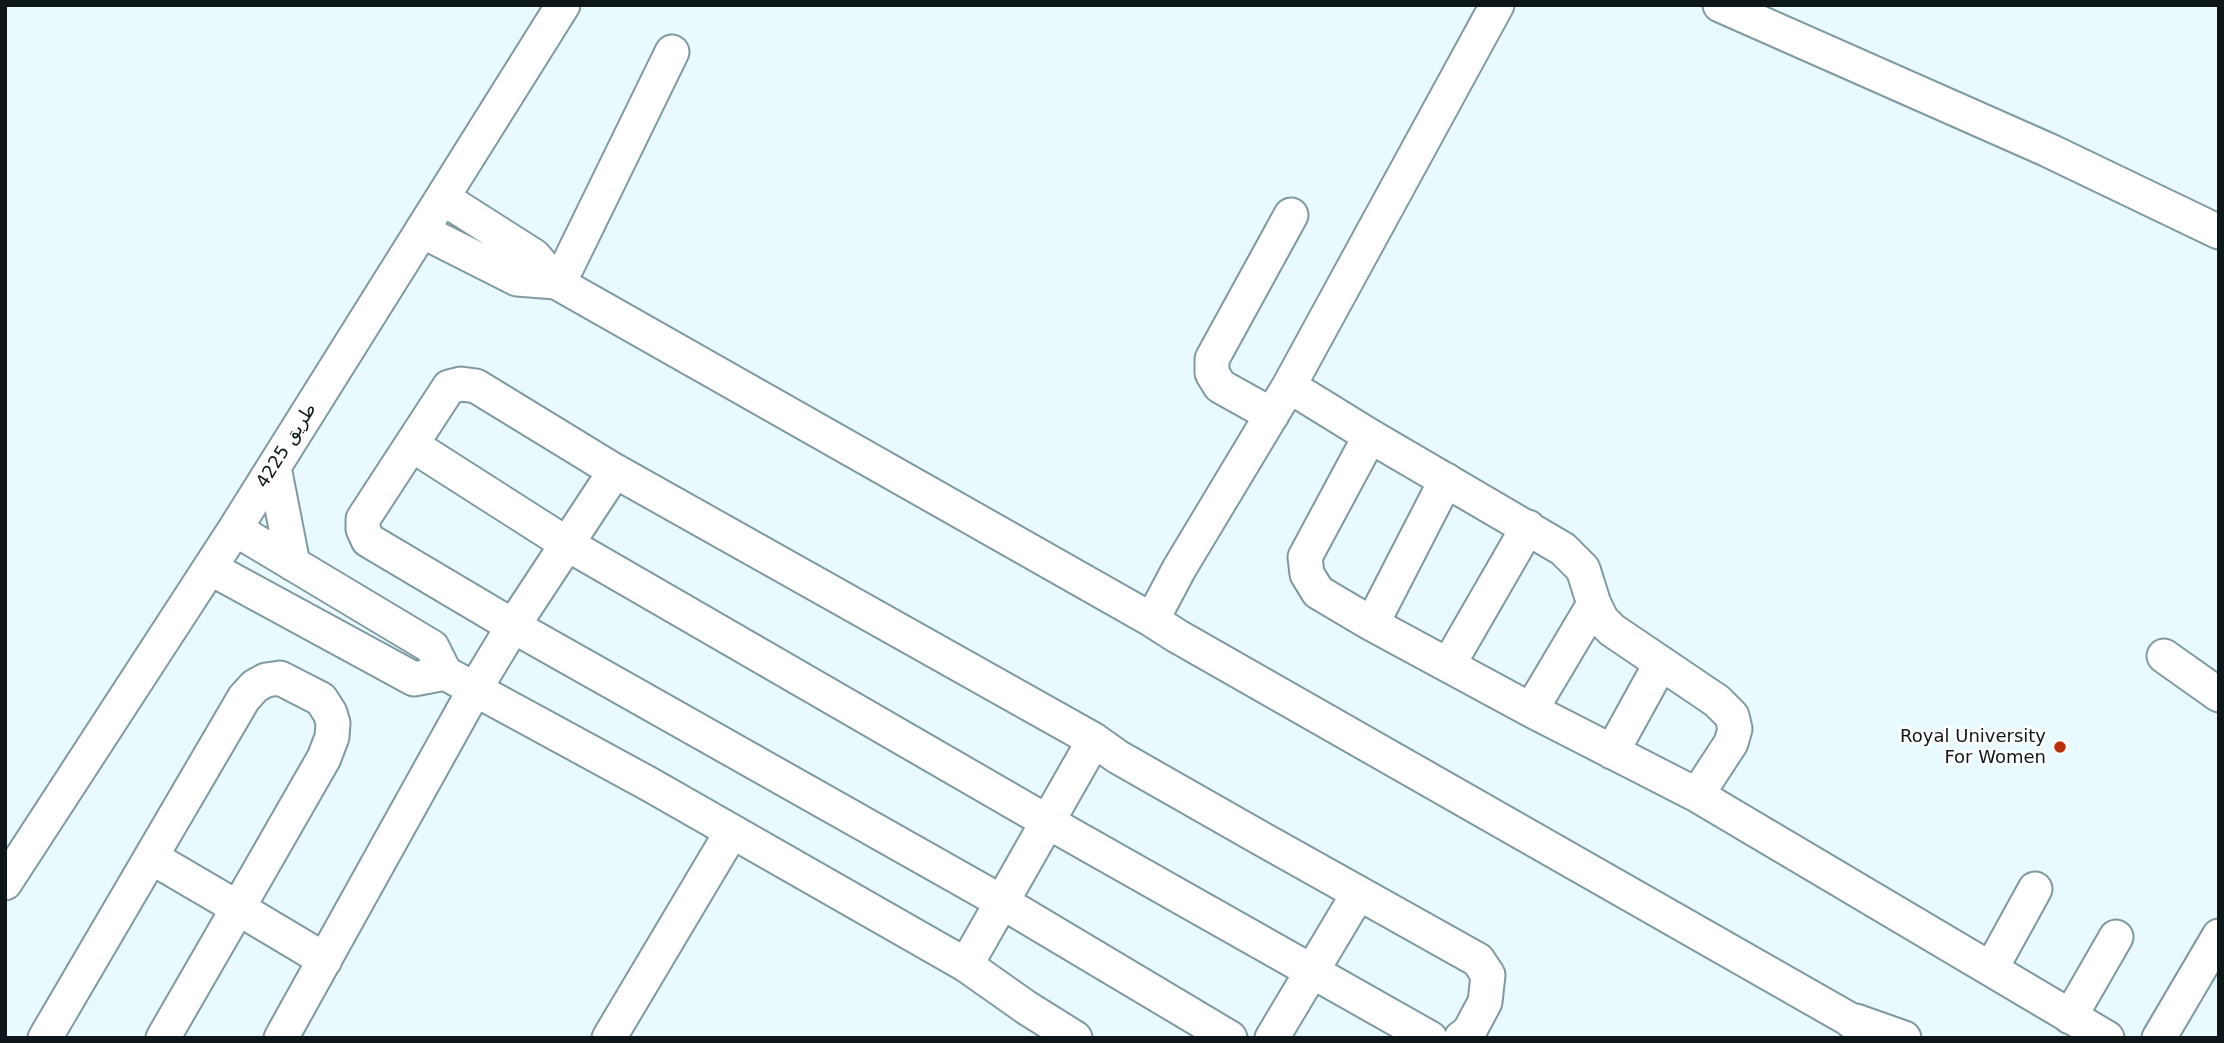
<!DOCTYPE html>
<meta charset="utf-8">
<style>
body{margin:0}
#map{position:relative;width:2224px;height:1043px;overflow:hidden;background:#e9fafe;font-family:"DejaVu Sans",sans-serif}
canvas{display:block}
.frame{position:absolute;inset:0;border:7px solid #0d1719;pointer-events:none}
</style>
<div id="map">
<canvas width="2224" height="1043"></canvas>
<div class="frame"></div>
</div>
<script>
const g = document.querySelector('canvas').getContext('2d');
g.lineJoin = 'round';
const poly = rows => new Path2D(rows.map(r => 'M' + r).join(''));
function stroke(path, color, width, dash) { g.strokeStyle = color; g.lineWidth = width; g.lineCap = dash ? 'butt' : 'round'; g.setLineDash(dash || []); g.stroke(path); }
function label(font, color, halo, rows, align = 'center') {
  g.font = font + ' "DejaVu Sans","Noto Naskh Arabic",sans-serif'; g.lineWidth = 5; g.setLineDash([]); g.textBaseline = 'middle'; g.strokeStyle = halo; g.fillStyle = color; for (const [text, x, y, turn = 0] of rows) {
    g.save(); g.translate(x, y); g.rotate((+turn || 0) * Math.PI / 180); g.textAlign = isNaN(turn) ? turn : align; if (halo) g.strokeText(text, 0, 0); g.fillText(text, 0, 0); g.restore();
  }
}
const minor = poly([
 [1720,5,2048,150,2219,232],
 [672,52,567,267,556,282,1152,620,1177,636,1847,1018,1874,1038],
 [443,198,534,256,556,282],
 [422,231,517,279,556,282],
 [1289,386,1370,436,1563,549,1583,569,1594,604,1602,620,1612,630,1717,701,1732,716,1735,729,1731,743,1697,795,1531,710,1372,624,1318,592,1307,574,1305,557,1370,436],
 [1272,415,1220,386,1212,373,1212,359,1291,215],
 [412,445,567,544,1048,822,1430,1038],
 [274,467,293,564],
 [235,529,432,647,445,673,649,784,966,965,1027,1008,1075,1038],
 [210,568,414,679,445,673],
 [1152,620,1179,569,1289,386,1497,5],
 [1372,624,1446,480],
 [2164,656,2219,695],
 [1449,664,1528,527],
 [1531,710,1594,604],
 [1094,740,615,471,476,386,461,384,449,387,363,519,363,529,368,540,513,626,1002,902,1230,1038],
 [1612,752,1661,663],
 [1697,795,2107,1038],
 [151,857,238,908,163,1038],
 [5,883,235,529,563,5],
 [966,965,1094,740,1118,757,1262,839,1478,960,1488,975,1485,1002,1469,1032,1461,1038],
 [1991,969,2035,889],
 [2070,1017,2116,937],
 [1856,1021,1904,1038],
 [45,1038,244,698,255,686,266,680,280,678,321,699,330,713,333,723,332,737,324,758,238,908,325,960],
 [281,1038,475,689,513,626,615,471],
 [609,1038,731,833],
 [1272,1038,1358,894],
 [2159,1038,2219,936]
]);
stroke(minor, '#7f999f', 37);
stroke(minor, '#fff', 33);
for (const [x, y, r, color] of [
 [2060,747,7,"#ba3009"]
]) { const dot = new Path2D(); dot.arc(x, y, r, 0, 2 * Math.PI); g.fillStyle = color; g.fill(dot); stroke(dot, '#fff', 2.5); }
label('18px', '#0d1719', '#fff', [
 ["طريق 4225",287,446,-58]
]);
label('18px', '#0d1719', '#fff', [
 ["Royal University",2046,737],
 ["For Women",2046,758]
], 'right');
</script>
